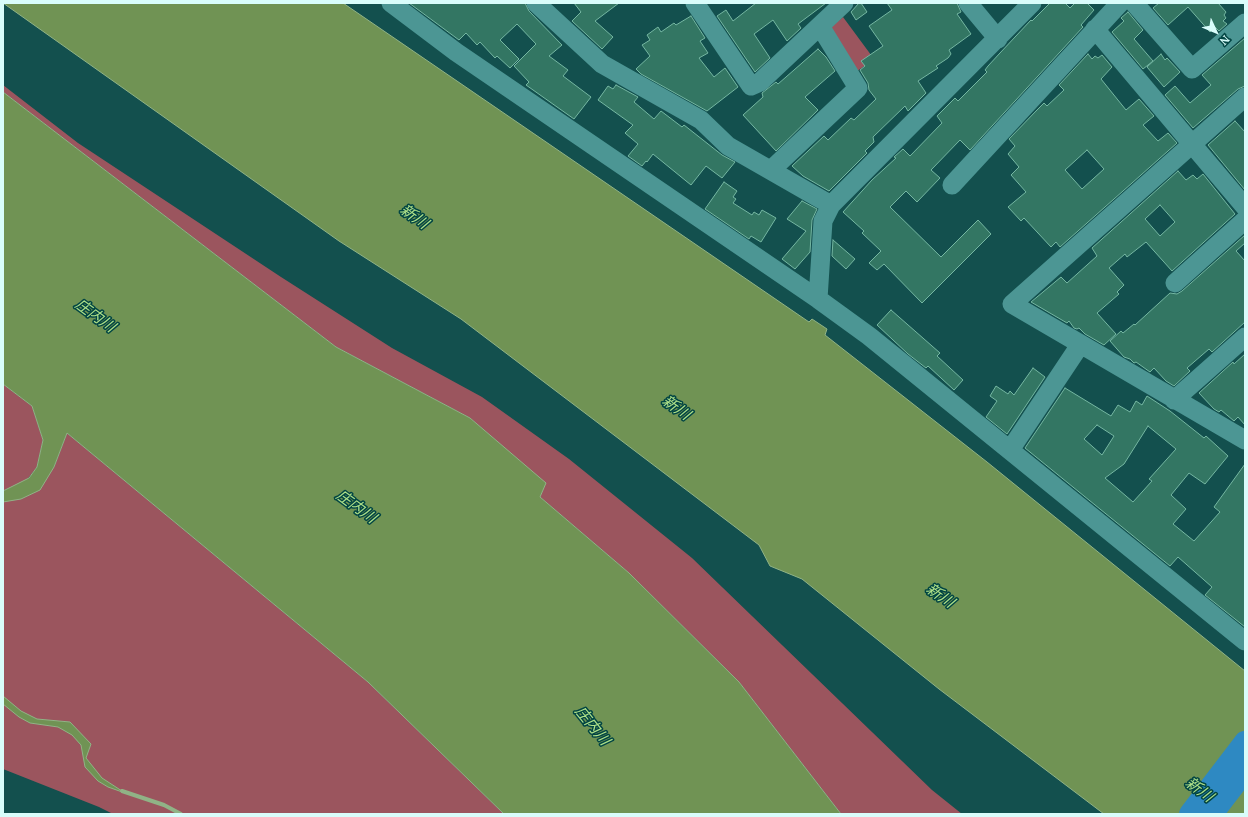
<!DOCTYPE html>
<meta charset="utf-8">
<style>
body{margin:0}
#map{position:relative;width:1248px;height:817px;overflow:hidden;background:#13504e;font-family:"PT Serif",serif}
canvas{display:block}
.frame{position:absolute;inset:0;border:4px solid #d9fdfb;pointer-events:none}
.north{position:absolute;left:1196px;top:12px;width:40px;height:40px;-webkit-text-stroke:3px #024543;paint-order:stroke;rotate:134deg;font-size:11px;font-weight:700;line-height:16px;text-align:center;color:#d9fdfb}
.north::after{content:'';display:block;margin:auto;width:14px;height:18px;background:#d9fdfb;clip-path:polygon(50% 0,100% 100%,50% 72%,0 100%)}
</style>
<div id="map">
<canvas width="1248" height="817"></canvas>
<div class="frame"></div>
<div class="north">N</div>
</div>
<script>
const g = document.querySelector('canvas').getContext('2d');
g.lineJoin = 'round';
function fill(path, color) { g.fillStyle = color; g.fill(path, 'evenodd'); }
const poly = rows => new Path2D(rows.map(r => 'M' + r).join(''));
function stroke(path, color, width, dash) { g.strokeStyle = color; g.lineWidth = width; g.lineCap = dash ? 'butt' : 'round'; g.setLineDash(dash || []); g.stroke(path); }
function label(font, color, halo, rows, align = 'center') {
  g.font = font + ' "PT Serif","Noto Sans JP",serif'; g.lineWidth = 3; g.setLineDash([]); g.textBaseline = 'middle'; g.strokeStyle = halo; g.fillStyle = color; for (const [text, x, y, turn = 0] of rows) {
    g.save(); g.translate(x, y); g.rotate((+turn || 0) * Math.PI / 180); g.textAlign = isNaN(turn) ? turn : align; if (halo) g.strokeText(text, 0, 0); g.fillText(text, 0, 0); g.restore();
  }
}
fill(poly([
 [843,17,874,59,856,72,830,28],
 [3,85,78,143,281,277,392,348,482,397,569,459,692,558,932,790,962,814,841,814,739,682,629,573,540,497,545,483,470,418,336,347,3,92],
 [3,384,32,406,43,440,37,467,26,481,3,491],
 [67,433,368,682,504,814,113,814,99,807,3,769,3,502,54,467]
]), '#9b555e');
const water = poly([
 [3,3,343,3,809,322,812,319,827,329,825,335,987,462,1245,671,1245,814,1104,814,939,689,802,579,770,566,759,545,461,319,339,241,3,3],
 [3,92,336,347,470,418,546,483,540,497,629,573,739,682,841,814,504,814,368,682,67,433,54,467,40,490,21,499,3,502,3,491,29,478,37,467,43,440,32,406,3,384,3,92],
 [3,696,21,711,37,719,70,722,91,744,86,758,102,778,125,793,108,787,98,781,85,767,81,745,72,735,58,727,30,723,19,717,3,704,3,696]
]);
fill(water, '#709354');
stroke(water, '#90b386', 1);
stroke(poly([
 [122,791,164,805,181,814]
]), '#90b386', 4);
const building = poly([
 [409,3,525,3,529,11,562,45,549,56,568,70,563,76,591,97,574,119,526,85,529,82,514,66,536,44,517,24,500,40,519,59,510,68,497,56,495,58,480,42,477,45,466,33,459,40,409,3],
 [574,3,619,3,595,21,613,37,602,49,572,21,581,12,574,3],
 [756,3,826,3,798,24,801,28,787,41,773,20,754,34,770,58,755,72,717,16,726,10,733,21,756,3],
 [859,3,861,3,867,12,856,20,851,12,859,3],
 [887,3,957,3,961,12,957,14,971,34,949,50,951,54,948,58,936,66,938,68,918,81,926,93,908,111,905,106,873,137,874,142,865,151,867,153,829,191,803,176,792,166,824,136,828,140,851,118,854,120,876,99,869,90,868,83,860,70,865,66,861,61,883,46,869,26,892,10,887,3],
 [1050,3,1065,3,1070,8,1075,3,1087,3,1094,10,1081,25,1083,27,970,150,960,140,931,170,940,178,917,202,906,191,890,207,941,257,978,220,991,234,922,303,884,264,877,270,869,263,881,251,862,233,864,231,843,212,872,180,896,158,894,157,903,149,910,156,942,123,937,116,955,98,958,101,987,72,985,70,988,66,1000,53,1031,20,1032,21,1050,3],
 [1159,3,1218,3,1226,12,1224,15,1226,18,1223,21,1227,24,1219,31,1215,27,1210,32,1188,7,1168,25,1153,8,1159,3],
 [1128,12,1143,30,1134,39,1153,61,1143,69,1112,32,1124,21,1121,18,1128,12],
 [691,16,705,38,700,41,708,53,699,58,714,77,725,68,738,87,707,111,641,74,636,69,650,56,642,45,650,40,647,35,658,27,661,32,674,23,676,25,691,16],
 [1245,38,1245,86,1238,89,1193,128,1165,95,1175,86,1190,103,1211,85,1202,75,1245,38],
 [818,49,826,57,835,71,805,97,818,110,776,151,743,115,763,97,762,93,776,82,778,84,818,49],
 [1088,54,1092,59,1095,56,1098,58,1102,55,1112,67,1101,79,1126,110,1139,99,1154,116,1143,125,1158,141,1168,133,1177,143,1060,247,1056,242,1051,247,1024,218,1021,221,1008,207,1026,192,1011,175,1019,167,1008,154,1015,146,1009,139,1037,110,1044,103,1047,106,1064,90,1059,85,1088,54],
 [1087,150,1104,169,1082,189,1065,170,1087,150],
 [1161,54,1165,60,1167,58,1180,72,1164,87,1147,67,1161,54],
 [616,85,638,97,634,102,654,119,661,111,682,127,684,125,722,155,735,162,722,178,706,166,691,185,653,154,647,162,646,161,642,166,628,156,638,144,625,133,633,125,598,100,608,86,613,89,616,85],
 [1235,121,1245,132,1245,190,1208,145,1235,121],
 [1178,171,1186,180,1193,175,1197,179,1203,174,1235,214,1172,271,1146,242,1127,257,1125,254,1109,268,1124,285,1117,292,1119,294,1097,313,1116,334,1104,345,1085,334,1079,328,1077,329,1074,328,1069,321,1067,323,1031,302,1061,277,1067,283,1097,256,1092,248,1178,171],
 [1160,205,1175,222,1160,236,1145,219,1160,205],
 [724,182,737,191,733,197,736,199,733,203,752,215,754,212,759,215,762,210,776,218,761,242,751,236,749,239,705,209,724,182],
 [802,201,817,209,812,220,810,252,795,269,782,259,806,231,787,219,802,201],
 [1245,235,1245,243,1236,251,1245,261,1245,322,1212,352,1209,349,1187,368,1190,371,1174,386,1166,381,1154,368,1150,372,1136,362,1134,363,1130,359,1124,357,1110,341,1121,331,1123,333,1134,324,1135,325,1170,293,1177,294,1182,291,1245,235],
 [833,240,855,259,846,269,832,256,833,240],
 [891,310,940,353,937,356,963,380,954,390,928,366,926,368,908,354,877,325,891,310],
 [1245,354,1245,425,1238,417,1234,421,1221,410,1219,412,1214,409,1199,393,1233,362,1234,364,1245,354],
 [1033,368,1045,377,1007,434,986,417,997,401,990,396,996,386,1008,394,1010,391,1014,395,1033,368],
 [1065,388,1111,416,1118,405,1130,412,1136,401,1142,405,1147,396,1170,411,1204,438,1206,436,1228,456,1205,484,1189,473,1171,495,1186,509,1173,524,1194,541,1220,512,1214,507,1245,464,1245,627,1205,595,1212,587,1178,557,1170,566,1025,448,1065,388],
 [1097,425,1114,436,1102,455,1084,439,1097,425],
 [1148,426,1176,449,1149,479,1152,481,1133,502,1105,478,1124,464,1148,426]
]);
fill(building, '#337663');
stroke(building, '#75b7a2', 1);
stroke(poly([
 [391,3,456,52,818,299,869,336,1245,641],
 [536,3,602,64,701,120,728,146,831,205],
 [695,3,751,86,760,82,844,3],
 [968,3,998,39],
 [1134,3,1192,69,1245,23],
 [1095,29,1245,207],
 [1245,97,1012,304,1245,440],
 [771,170,858,88,820,26],
 [952,185,1120,3],
 [1175,283,1245,220],
 [818,299,823,221,831,205,1032,3],
 [1174,400,1245,337],
 [1010,450,1080,345]
]), '#4c9694', 19);
stroke(poly([
 [1190,814,1245,742],
 [1212,814,1245,771]
]), '#2e89c2', 22);
label('italic 15px', '#b0e289', '#024543', [
 ["新川",414,217,36],
 ["庄内川",95,316,36],
 ["新川",676,408,36],
 ["庄内川",356,507,36],
 ["新川",940,596,35],
 ["庄内川",592,726,51],
 ["新川",1199,790,37]
]);
</script>
